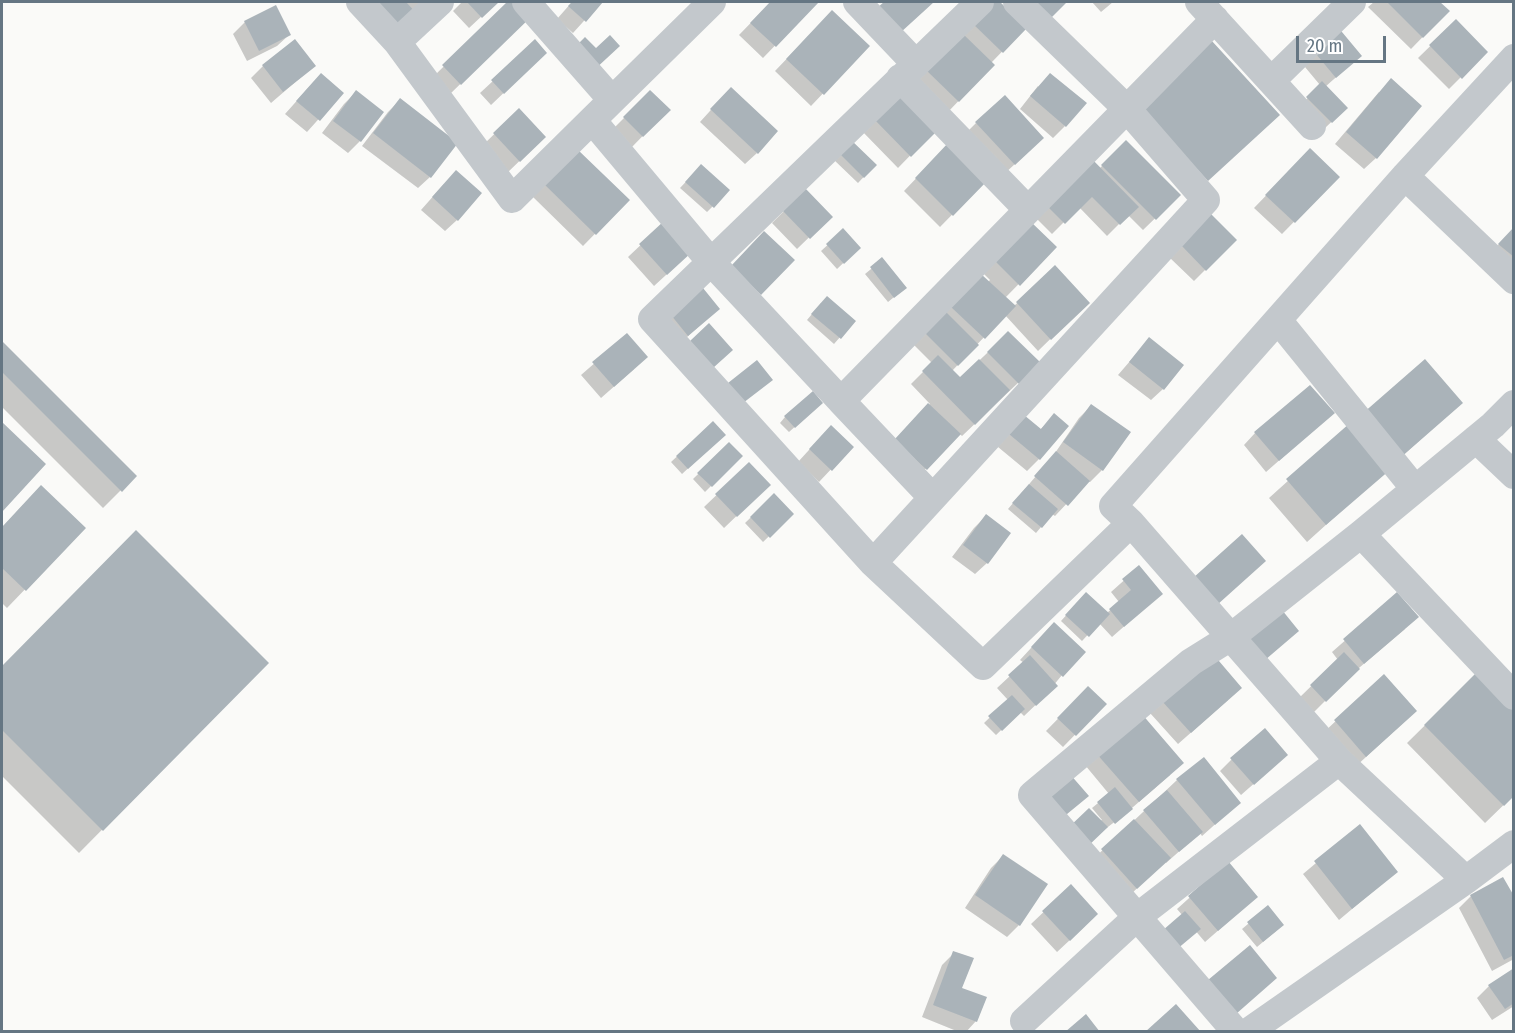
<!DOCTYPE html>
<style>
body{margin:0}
#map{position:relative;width:1515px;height:1033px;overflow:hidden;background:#fafaf8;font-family:"Fira Sans Condensed",sans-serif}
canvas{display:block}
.frame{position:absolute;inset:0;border:3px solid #657683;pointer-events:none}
.scale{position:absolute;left:1296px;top:36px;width:90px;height:27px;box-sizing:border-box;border:3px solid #657683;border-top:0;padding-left:8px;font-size:18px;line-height:21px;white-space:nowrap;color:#657683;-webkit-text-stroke:4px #fff;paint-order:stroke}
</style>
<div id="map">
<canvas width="1515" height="1033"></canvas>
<div class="frame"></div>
<div class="scale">20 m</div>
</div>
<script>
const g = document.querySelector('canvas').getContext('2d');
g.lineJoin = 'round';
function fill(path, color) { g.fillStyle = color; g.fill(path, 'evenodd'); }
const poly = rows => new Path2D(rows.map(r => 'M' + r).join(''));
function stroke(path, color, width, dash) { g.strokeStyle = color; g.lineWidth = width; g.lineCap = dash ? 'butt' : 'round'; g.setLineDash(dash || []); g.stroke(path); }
fill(poly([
 [374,2,434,2,417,17],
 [462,2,497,2,469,28,453,11],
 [509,2,520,2,532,14,448,96,432,78],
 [572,2,601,2,573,33,557,19],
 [771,2,817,2,763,58,739,35],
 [886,2,933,2,887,44,866,21],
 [990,2,998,2,1025,28,991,63,993,65,947,113,914,82],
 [1092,2,1113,2,1101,12],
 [1374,2,1438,2,1448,11,1411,49,1368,7],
 [1456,21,1486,52,1449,89,1418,58],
 [245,22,289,35,277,46,247,61,233,34],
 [820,24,868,46,811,106,775,71],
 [535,42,533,65,491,105,480,93],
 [1312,50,1360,56,1325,87,1346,108,1325,128,1302,104,1320,85,1300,61],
 [263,66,314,66,271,103,251,78],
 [310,86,342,93,307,132,285,114],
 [1038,86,1065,126,1053,138,1020,109],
 [356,92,360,141,348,153,322,133,344,104],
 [650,92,668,110,631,148,612,130],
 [1379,92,1376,158,1364,169,1335,144],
 [899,93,935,130,898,168,861,130],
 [400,100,430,177,418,188,362,146,388,112],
 [719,101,757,153,745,164,700,122],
 [519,110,532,149,507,173,482,146],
 [976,123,1030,150,1002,176,964,135],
 [850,141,875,165,858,183,833,159],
 [1126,142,1179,195,1143,230,1128,215,1107,236,1079,207,1052,234,1033,215,1099,169],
 [949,144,986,180,940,227,904,191],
 [1310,150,1338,177,1282,234,1254,208],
 [577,151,628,200,583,246,533,197],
 [695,172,713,206,707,212,680,188],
 [444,184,457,220,445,231,421,210],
 [805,190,830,217,797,249,772,223],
 [1211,216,1235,240,1194,281,1169,257],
 [664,223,678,264,654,286,628,257],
 [1030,223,1055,247,1005,298,1014,306,1055,267,1076,314,1038,351,1005,315,952,371,960,379,1008,333,1039,363,962,436,959,433,914,481,916,417,930,404,911,384,932,363,913,344,970,288,988,282,990,280,982,272],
 [1514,228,1514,280,1488,256],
 [843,231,859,248,837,269,821,251],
 [882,260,899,293,888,302,865,274],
 [821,303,854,321,834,344,807,320],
 [672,317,706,320,676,347,660,328],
 [627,335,634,369,601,398,581,375],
 [1149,339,1163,389,1151,400,1118,375],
 [2,343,135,476,103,508,2,407],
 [1461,403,1307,542,1269,498,1350,425],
 [1091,406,1129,432,1102,470,1090,482,1088,481,1055,516,1052,514,1036,533,1008,509,1053,456,1079,418],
 [816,408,789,432,780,423,785,417],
 [1018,412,1040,430,1054,415,1039,459,1027,471,992,442],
 [1333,413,1266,472,1244,445,1255,433],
 [713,423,724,435,682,474,671,462],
 [2,425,44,464,2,510],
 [819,439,852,447,819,482,798,462],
 [729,444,741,456,705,492,693,479],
 [749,464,769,485,724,528,704,507],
 [774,495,792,514,763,542,745,523],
 [23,505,84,528,7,608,2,603,2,528],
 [986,516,987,563,975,574,952,557,974,528],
 [136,532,267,663,79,853,2,776,2,668],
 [1139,567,1161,594,1112,637,1099,623,1082,641,1061,621,1080,600,1107,613,1119,602,1111,592],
 [1397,595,1405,629,1353,673,1313,713,1299,698,1338,660,1332,652],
 [1042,636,1062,675,1044,697,1024,716,1020,712,996,735,984,723,1008,700,997,688,1024,663,1020,660],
 [1479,672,1514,795,1485,823,1407,743],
 [1384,676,1403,723,1354,768,1323,733],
 [1088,688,1105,704,1063,747,1046,731],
 [1228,700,1178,744,1150,713,1162,701],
 [1097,753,1170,775,1125,814,1100,833,1100,821,1102,820,1092,808,1109,794,1085,765],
 [1232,759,1274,766,1241,795,1220,771],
 [1177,780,1239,803,1202,836,1200,833,1166,863,1165,861,1125,900,1090,862],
 [1360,826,1396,872,1339,920,1303,874],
 [1003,856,1019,925,1007,937,965,908,991,868],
 [1228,863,1244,908,1205,942,1177,909],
 [1502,879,1514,899,1514,959,1492,971,1459,908,1471,896],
 [1071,886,1085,926,1057,952,1031,924],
 [1267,908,1276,931,1257,947,1242,929],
 [954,953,960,989,976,1021,966,1032,959,1032,922,1017,942,965],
 [1514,970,1514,1006,1492,1020,1477,998,1489,986]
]), '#0003');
fill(poly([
 [372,2,406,2,419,16,398,35],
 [467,2,499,2,482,18],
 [507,2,522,2,534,14,461,85,442,65],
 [572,2,603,2,586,22,568,6],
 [770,2,819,2,776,47,750,23],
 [884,2,934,2,900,33,877,8],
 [989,2,1000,2,1027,28,1003,53,970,21],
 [1032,2,1067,2,1050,19],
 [1387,2,1440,2,1450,11,1423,38],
 [276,5,291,35,259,51,244,21],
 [832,10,870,46,824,95,786,59],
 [1456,19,1488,52,1462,79,1429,45],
 [1337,26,1362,56,1336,78,1311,48],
 [961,32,995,65,959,102,925,69],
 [610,35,620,46,593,71,573,49,585,37,596,48],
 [295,39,316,66,283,92,262,65],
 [535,39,547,53,504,94,491,80],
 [1211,40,1280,115,1208,181,1140,107],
 [321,73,344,93,320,121,296,101],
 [1050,73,1087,103,1066,127,1030,96],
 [1391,78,1422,106,1377,159,1346,132],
 [1322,81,1348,108,1332,123,1306,97],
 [731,87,778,131,758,154,710,109],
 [356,90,384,112,361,142,333,121],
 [650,90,671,110,643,137,623,117],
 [899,90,938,130,911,157,872,117],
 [1005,95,1044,138,1015,165,975,122],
 [400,98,458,143,431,178,373,133],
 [519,108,546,137,520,162,493,133],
 [850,139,877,165,864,178,838,152],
 [1126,140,1181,195,1156,220,1101,165],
 [949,142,988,180,953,216,915,178],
 [1310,148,1340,177,1295,223,1265,195],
 [577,149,630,200,596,235,544,184],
 [1089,156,1139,207,1120,225,1092,197,1065,224,1043,202],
 [701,164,730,190,714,208,685,182],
 [456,170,482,193,458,221,432,197],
 [805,188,833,217,810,239,782,210],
 [1211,214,1237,240,1206,271,1180,244],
 [664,221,692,252,667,275,639,244],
 [1030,221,1057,247,1020,286,993,259],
 [1514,227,1514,257,1498,244],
 [843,228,861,248,844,264,826,244],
 [764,231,795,260,761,295,731,266],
 [882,257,907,288,894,298,870,267],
 [1055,265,1090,303,1051,340,1016,302],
 [981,274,1016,306,985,339,951,307],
 [703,288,720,309,688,336,671,315],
 [827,296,856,321,841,339,811,314],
 [945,311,979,345,958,366,924,332],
 [709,323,733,350,713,368,690,341],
 [1008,331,1041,363,1019,384,987,352],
 [627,333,648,357,614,387,592,362],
 [1149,337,1184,365,1164,390,1129,362],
 [2,341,137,476,122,492,2,372],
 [938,355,960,377,979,359,1010,390,975,425,922,371],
 [1425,359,1463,403,1400,458,1362,414],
 [757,360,773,380,743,403,728,383],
 [1310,385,1335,413,1279,461,1254,432],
 [813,391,823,403,795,428,784,416],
 [928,403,961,434,927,470,894,440],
 [1091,404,1131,432,1103,471,1063,442],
 [1018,410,1041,429,1054,413,1069,426,1040,460,1003,429],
 [713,421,726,435,688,469,676,456],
 [2,422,46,464,2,512],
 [1350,423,1391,469,1326,525,1286,479],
 [831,425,854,447,832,471,809,449],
 [729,442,743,456,712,487,697,473],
 [1056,451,1090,481,1068,506,1034,476],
 [749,462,771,485,737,517,715,494],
 [1029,484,1058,509,1042,528,1012,503],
 [41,485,86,528,26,591,2,568,2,527],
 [774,493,794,514,770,538,750,517],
 [986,514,1011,533,988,564,963,545],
 [136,530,269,663,103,831,2,730,2,666],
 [1242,534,1266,561,1217,605,1193,578],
 [1139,565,1163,594,1124,627,1109,609,1131,590,1122,579],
 [1086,592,1110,614,1089,637,1065,615],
 [1397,592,1419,617,1364,664,1343,639],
 [1282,610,1299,631,1265,660,1248,639],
 [1054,622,1086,652,1063,677,1031,647],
 [1344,652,1360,669,1326,702,1310,685],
 [1213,654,1242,688,1191,733,1161,700],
 [1030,655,1058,686,1036,706,1008,675],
 [1479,670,1514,705,1514,796,1504,806,1424,725],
 [1384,674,1417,711,1366,757,1334,720],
 [1088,686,1107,704,1076,736,1057,718],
 [1012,695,1025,709,1002,731,988,716],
 [1141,713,1184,763,1139,802,1095,752],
 [1265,728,1288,755,1254,785,1230,758],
 [1204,757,1241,803,1215,825,1176,779],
 [1069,773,1089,796,1061,819,1042,796],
 [1115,787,1133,809,1115,824,1097,802],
 [1167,790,1203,832,1179,852,1143,810],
 [1089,808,1108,827,1086,848,1068,828],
 [1134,819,1171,858,1137,889,1101,849],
 [1360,824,1398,872,1352,909,1314,861],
 [1003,854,1048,884,1020,926,975,895],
 [1228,861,1258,897,1218,931,1188,896],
 [1503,877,1514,896,1514,955,1504,960,1470,895],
 [1071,884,1098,914,1070,941,1042,911],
 [1268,905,1284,925,1263,942,1247,922],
 [1185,911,1201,929,1170,955,1155,937],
 [1250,945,1277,978,1236,1014,1208,980],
 [953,951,974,958,962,988,987,997,977,1022,933,1005],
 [1514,968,1514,1003,1505,1009,1488,985],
 [1176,1004,1201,1032,1145,1032],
 [1086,1014,1100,1032,1065,1032]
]), '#aab3b9');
stroke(poly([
 [360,2,397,42,512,199,592,120,711,262,841,401,1215,19],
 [526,2,612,100],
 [857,2,916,64],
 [980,2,652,319,873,563,983,666,1131,523],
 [1199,2,1312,126],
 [397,42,440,2],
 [900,78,1028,210],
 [1271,81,1352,2],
 [592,120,712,2],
 [1405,176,1514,280],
 [1278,320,1415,489],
 [841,401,932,497],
 [1476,439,1514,475],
 [1361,534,1514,696],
 [873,563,1206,200,1127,109,1017,2],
 [1466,880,1514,844],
 [1024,1021,1137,917,1339,761],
 [1236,1032,1032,795,1191,662,1231,637,1361,534,1493,425,1514,404],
 [1248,1032,1466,880,1339,761,1131,523,1113,506,1405,176,1514,58]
]), '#c3c8cc', 28);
</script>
